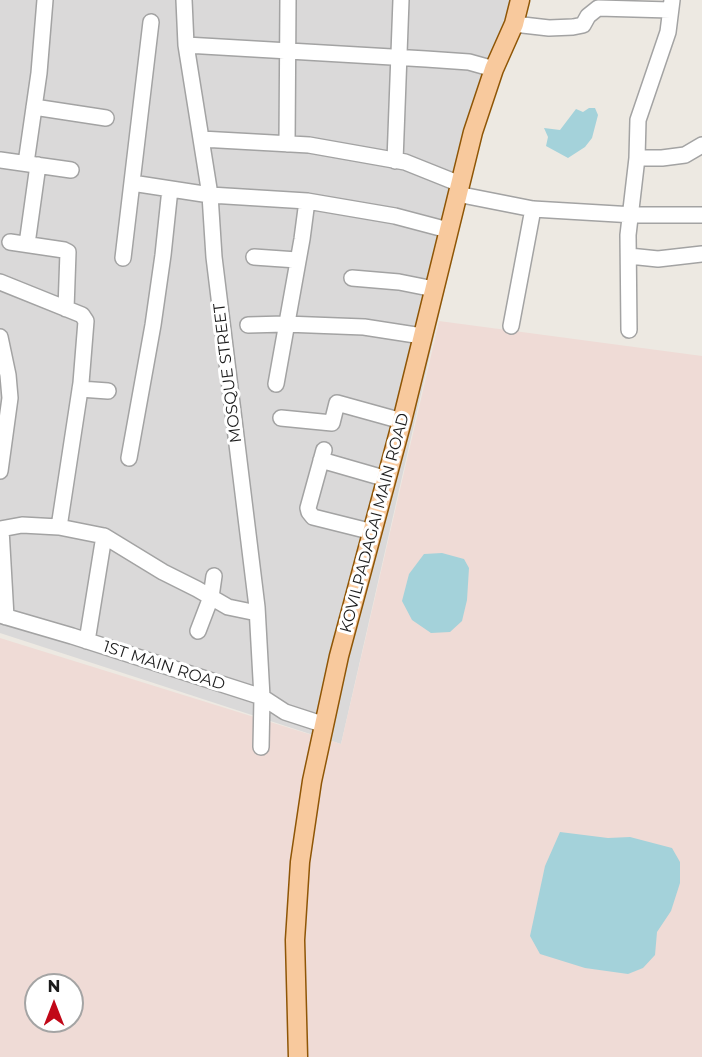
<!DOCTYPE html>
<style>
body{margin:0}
#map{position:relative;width:702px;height:1057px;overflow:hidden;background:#ede9e2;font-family:Montserrat,sans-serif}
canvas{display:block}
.north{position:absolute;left:24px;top:973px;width:60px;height:60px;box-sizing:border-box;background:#fff;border:2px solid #a4a4a4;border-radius:50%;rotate:0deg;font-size:16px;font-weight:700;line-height:24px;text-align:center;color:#1c1c1c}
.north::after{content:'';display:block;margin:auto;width:21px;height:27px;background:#c10818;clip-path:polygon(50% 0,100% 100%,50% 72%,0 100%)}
</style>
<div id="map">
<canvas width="702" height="1057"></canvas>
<div class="north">N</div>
</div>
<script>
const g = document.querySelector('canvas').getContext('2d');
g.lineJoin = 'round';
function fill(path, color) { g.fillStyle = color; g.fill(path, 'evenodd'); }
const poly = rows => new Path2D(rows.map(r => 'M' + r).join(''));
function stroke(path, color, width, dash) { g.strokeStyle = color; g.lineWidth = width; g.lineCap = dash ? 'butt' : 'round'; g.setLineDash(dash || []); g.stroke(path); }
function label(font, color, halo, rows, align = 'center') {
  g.font = font + ' Montserrat,sans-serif'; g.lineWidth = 6; g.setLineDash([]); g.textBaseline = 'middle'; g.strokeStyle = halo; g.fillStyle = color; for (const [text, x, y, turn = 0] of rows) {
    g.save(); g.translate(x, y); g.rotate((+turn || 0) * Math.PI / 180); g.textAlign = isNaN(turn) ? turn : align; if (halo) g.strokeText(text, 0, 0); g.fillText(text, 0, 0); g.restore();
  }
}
fill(poly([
 [0,0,511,0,341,744,0,633]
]), '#dad9d9');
fill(poly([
 [439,321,702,356,702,1057,0,1057,0,638,341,744],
 [36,985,72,985,72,1021,36,1021]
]), '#efdbd6');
fill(poly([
 [589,108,595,108,598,115,592,138,585,147,568,158,546,146,548,137,544,128,560,130,576,109,583,112],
 [442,553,464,559,469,568,467,600,462,621,450,632,431,633,412,620,402,601,409,574,424,554],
 [560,832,608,838,630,837,672,848,680,862,680,883,671,911,657,932,655,955,643,968,628,974,585,968,540,954,530,936,545,866]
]), '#a4d2da');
const minor = poly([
 [184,0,186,45,210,195,214,257,257,607,262,697,261,747],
 [514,24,549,28,573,27,583,25,588,16,598,8,670,10],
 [186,45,426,59,469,62,494,69],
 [34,107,106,118],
 [201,139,309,145,405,162,460,184],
 [287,144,288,0],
 [637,158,662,158,685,155,702,145],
 [0,160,71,170],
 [395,161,401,0],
 [26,163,39,73,45,0],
 [132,183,210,195,307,201,395,216,448,230],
 [457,194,533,209,634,215,702,215],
 [10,242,64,250,68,252,66,309],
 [27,244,38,165],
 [629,256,658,259,702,254],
 [254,257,297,260],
 [123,258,151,22],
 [352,278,399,282,434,289],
 [0,282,82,315,86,321,81,383,59,527],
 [248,325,285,324,364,327,422,336],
 [511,326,533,209],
 [629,330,628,235,637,158,638,120,668,32,672,0],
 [0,337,8,375,10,398,0,471],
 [276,384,302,239,307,201],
 [80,389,108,391],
 [281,418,332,423,337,403,402,421],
 [324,450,308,508,309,512,313,517,373,532],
 [129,458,153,325,163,255,170,189],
 [321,460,387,479],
 [0,615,72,636,262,697,285,712,325,725],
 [6,617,1,529,22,525,59,527,104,536,163,572,197,589,228,607,257,613],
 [198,631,211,597,214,576],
 [87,641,104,536]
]);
const major = poly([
 [298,1057,295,940,300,862,312,781,339,656,402,421,473,132,494,69,514,24,520,0]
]);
stroke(minor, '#a3a3a3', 18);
stroke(major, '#8f5606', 21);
stroke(minor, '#fff', 15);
stroke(major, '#f8c99d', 18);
label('16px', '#1c1c1c', '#fff', [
 ["MOSQUE STREET",228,373,-97],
 ["KOVILPADAGAI MAIN ROAD",375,523,-75],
 ["1ST MAIN ROAD",164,666,18]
]);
</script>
